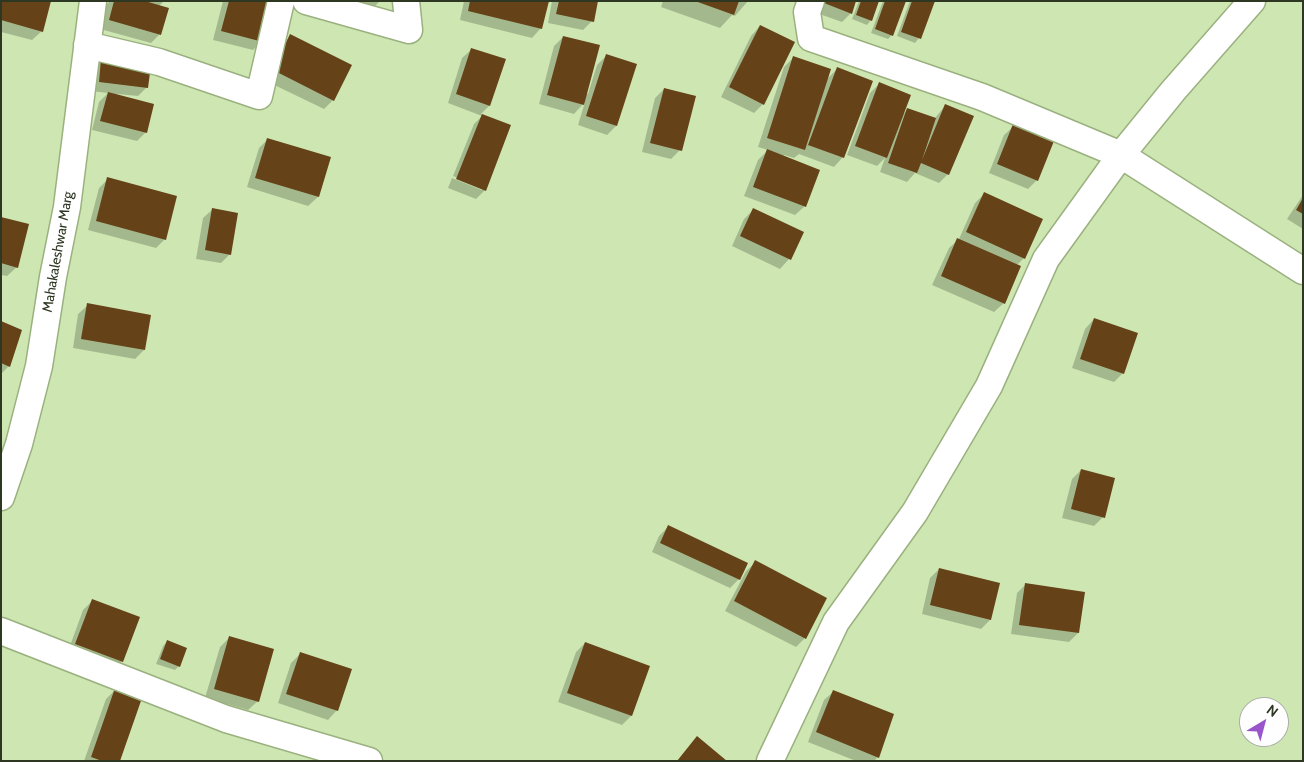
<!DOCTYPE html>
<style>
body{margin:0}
#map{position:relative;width:1304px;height:762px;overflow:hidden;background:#cee7b2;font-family:Cabin,sans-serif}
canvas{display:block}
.frame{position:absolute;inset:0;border:2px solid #2d3722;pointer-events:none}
.north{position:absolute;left:1239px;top:697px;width:50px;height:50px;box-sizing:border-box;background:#fefefe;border:1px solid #aaaea6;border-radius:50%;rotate:37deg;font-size:14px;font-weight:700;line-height:20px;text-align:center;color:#2d3722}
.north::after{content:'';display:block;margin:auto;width:18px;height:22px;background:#9955ca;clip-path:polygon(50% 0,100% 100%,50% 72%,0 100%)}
</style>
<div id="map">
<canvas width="1304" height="762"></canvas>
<div class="frame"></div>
<div class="north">N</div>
</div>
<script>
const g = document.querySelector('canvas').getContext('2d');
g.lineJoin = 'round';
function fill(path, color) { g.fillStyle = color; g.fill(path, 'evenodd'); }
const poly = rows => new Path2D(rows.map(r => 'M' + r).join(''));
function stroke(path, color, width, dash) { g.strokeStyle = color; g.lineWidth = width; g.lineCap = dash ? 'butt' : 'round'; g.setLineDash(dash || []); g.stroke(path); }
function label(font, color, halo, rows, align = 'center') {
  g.font = font + ' Cabin,sans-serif'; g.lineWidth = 5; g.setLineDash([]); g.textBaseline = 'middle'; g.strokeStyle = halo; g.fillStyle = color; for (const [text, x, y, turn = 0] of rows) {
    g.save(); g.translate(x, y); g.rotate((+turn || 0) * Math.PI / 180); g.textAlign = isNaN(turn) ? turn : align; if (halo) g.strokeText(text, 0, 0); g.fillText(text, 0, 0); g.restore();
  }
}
fill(poly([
 [1,1,42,31,32,40,1,32],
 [110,1,164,1,159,6,160,34,151,43,100,29,107,4],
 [223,1,272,1,262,41,253,50,213,40],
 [334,1,380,1,372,9],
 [464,1,548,1,541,28,532,38,460,20],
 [552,1,597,1,592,21,583,30,548,23],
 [663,1,748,1,735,16,732,15,720,28,661,7],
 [811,1,855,1,851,13,842,22,808,10],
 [859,1,878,1,871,20,867,25,852,19],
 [883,1,905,1,892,35,888,39,871,33],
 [910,1,934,1,919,38,915,43,897,36],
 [760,26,763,104,754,113,721,97,751,36],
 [291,36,333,100,324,109,264,80,282,45],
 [563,37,586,93,588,94,597,65,607,55,616,126,607,135,578,125,585,102,574,114,539,104,554,46],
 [472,49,504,60,489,106,481,114,510,126,485,190,476,199,448,188,452,178,482,190,482,188,453,176,474,124,482,116,448,103,462,58],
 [793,58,826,80,838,68,843,157,834,167,799,154,794,158,784,155,783,157,805,206,795,215,744,196,758,160,768,150,758,147,784,67],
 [102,60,147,87,138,96,117,94,117,96,146,132,137,141,92,130,99,102,108,93,90,91,92,69],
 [879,84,902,115,908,109,935,118,945,106,948,174,939,183,915,173,907,182,880,172,885,158,877,166,847,155,870,93],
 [664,89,680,150,671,159,642,152,655,98],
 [1014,126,1037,180,1028,189,989,173,1004,135],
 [268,139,330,158,318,197,308,206,247,187,259,148],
 [108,179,165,239,156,248,88,230,99,188],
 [985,193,1024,258,1017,265,1004,303,994,312,932,285,949,248,959,239,975,203],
 [1303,195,1303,229,1287,219],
 [213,209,230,254,221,263,196,259,203,218],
 [754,209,802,232,789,259,780,269,732,246,744,219],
 [1,218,17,267,7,276,1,275],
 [88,305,144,350,135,359,73,348,78,314],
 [1094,319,1123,373,1114,382,1072,368,1085,329],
 [1,322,9,366,1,374],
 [1081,470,1103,517,1094,526,1062,518,1072,479],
 [668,527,739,579,730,588,652,552,659,536],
 [756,562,805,638,796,647,725,611,746,571],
 [939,569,999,584,990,620,981,629,922,614,930,578],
 [1026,584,1078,633,1069,642,1011,634,1017,593],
 [92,601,122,661,113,671,67,654,83,610],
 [229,638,258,701,248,710,205,698,220,647],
 [167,642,179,666,175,670,156,664,163,646],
 [585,643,649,667,631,716,622,725,558,702,576,652],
 [301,653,337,710,328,720,278,703,291,663],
 [115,690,119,761,84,761,106,699],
 [834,691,878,757,874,761,856,761,808,742,824,700]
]), '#0003');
fill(poly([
 [1,1,51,1,43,32,1,20],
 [114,1,145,1,169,8,161,35,109,20],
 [229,1,273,1,263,42,221,31],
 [470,1,549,1,542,29,468,11],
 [559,1,598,1,594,22,556,14],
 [695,1,739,1,734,15],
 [819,1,856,1,852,14],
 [861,1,879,1,872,21,856,15],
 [885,1,906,1,893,36,875,29],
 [912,1,935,1,921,39,901,32],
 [760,25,795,42,764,105,729,87],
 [290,34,352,65,334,101,273,70],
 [563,36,600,45,584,105,547,95],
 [471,48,506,59,490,106,456,94],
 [606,54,637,64,617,126,586,116],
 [793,56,831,69,805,150,767,138],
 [101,59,151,65,148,88,99,82],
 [837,67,873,81,844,158,808,145],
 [879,82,911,95,887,158,855,146],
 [664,88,696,96,682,151,650,143],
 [108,92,154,104,147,133,100,121],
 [945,104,974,116,949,175,921,163,917,173,888,163,907,108,936,118,922,160],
 [482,114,511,125,486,191,456,179],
 [1013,124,1054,141,1038,181,997,164],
 [267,138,331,157,319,197,255,178],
 [767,149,820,170,806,207,753,187],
 [107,177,177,196,166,240,96,221],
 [984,192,1043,219,1025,259,966,232],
 [1303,198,1303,214,1296,210],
 [212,208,238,213,231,255,205,250],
 [753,208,804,232,791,260,740,236],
 [1,217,29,224,18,268,1,263],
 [957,238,1021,266,1005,304,941,276],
 [87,303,151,315,145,350,81,339],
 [1094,318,1138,333,1124,374,1080,359],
 [1,321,22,330,10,367,1,363],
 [1081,469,1115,478,1105,518,1071,509],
 [668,525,748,563,740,580,660,543],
 [755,560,827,598,806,639,734,601],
 [939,568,1000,583,991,620,930,605],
 [1025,583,1085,592,1079,633,1019,625],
 [92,599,140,617,123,662,75,644],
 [229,636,274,649,259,702,214,689],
 [167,640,187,648,180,667,160,659],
 [585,642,650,666,632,716,567,693],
 [300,652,352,669,338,711,286,694],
 [115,688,142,698,120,761,102,761,91,757],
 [833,690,894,714,879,758,816,732],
 [697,736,727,761,677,761]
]), '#654217');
const street = poly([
 [306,1,409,30,406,1],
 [811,1,807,12,811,38,982,97,1121,155,1303,271],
 [87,45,159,62,259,96,281,1],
 [1,497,19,444,39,366,53,277,67,207,93,1],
 [1,631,226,719,369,761],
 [770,761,836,622,915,512,989,386,1046,259,1121,155,1173,91,1252,1]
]);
stroke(street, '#9ab17f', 29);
stroke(street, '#fff', 26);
label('14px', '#2d3722', '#fefefe', [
 ["Mahakaleshwar Marg",58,252,-80]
]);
</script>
